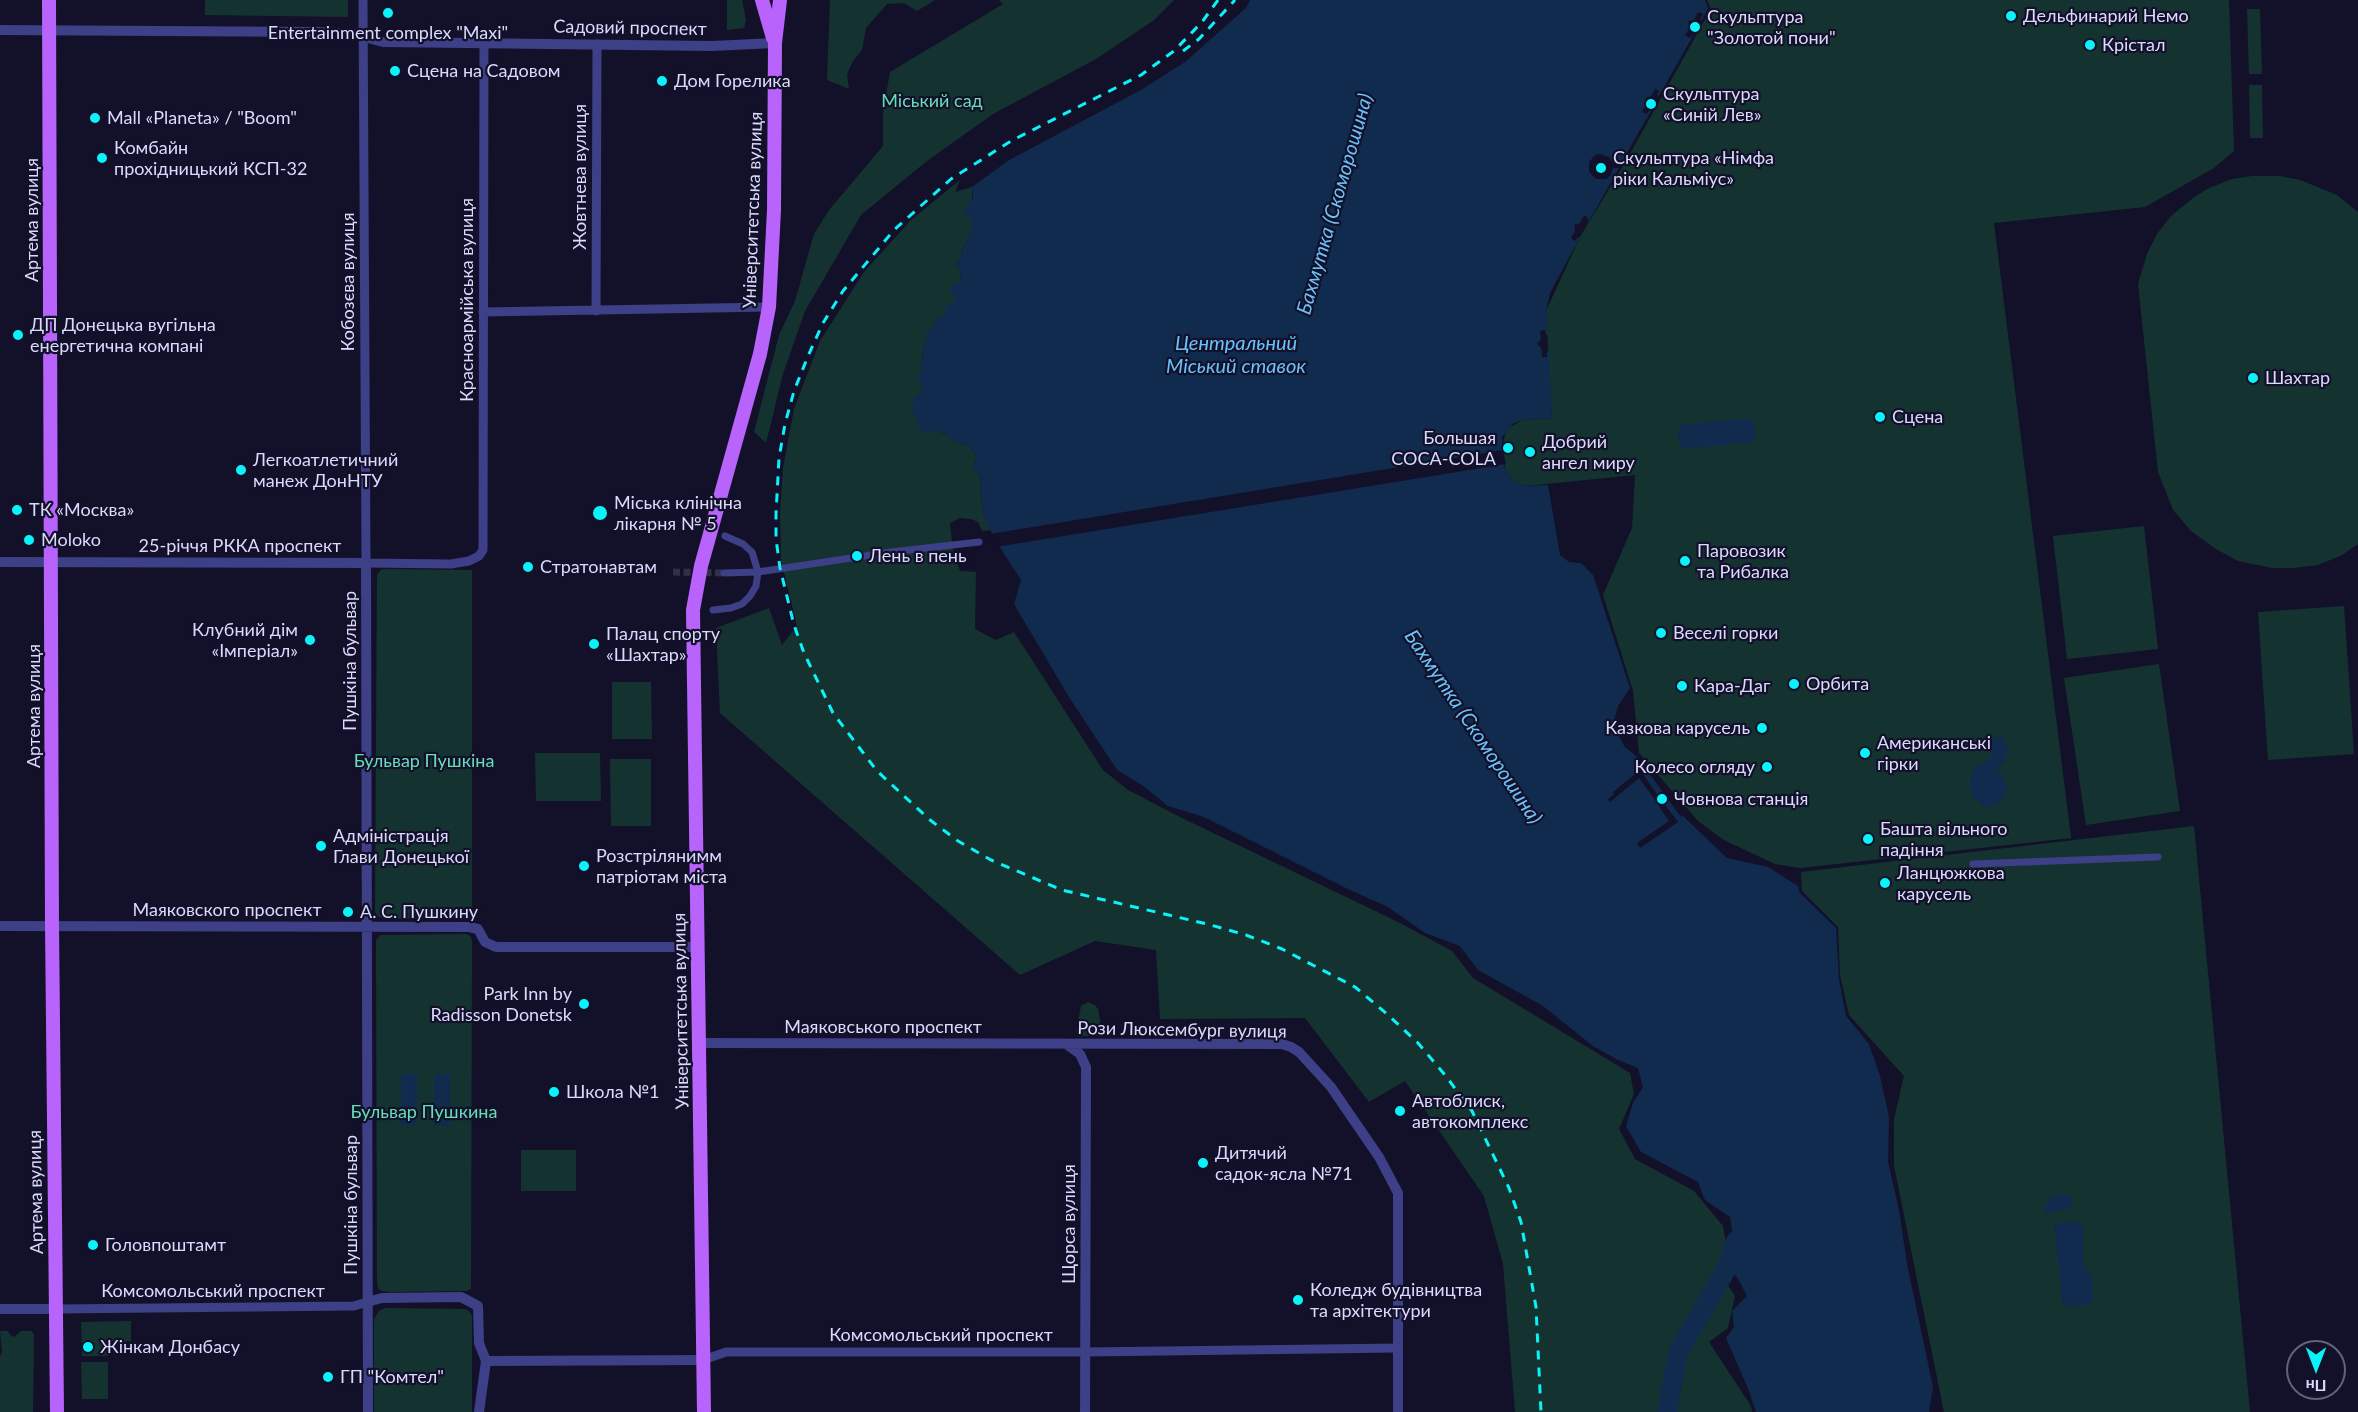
<!DOCTYPE html>
<meta charset="utf-8">
<style>
body{margin:0}
#map{position:relative;width:2358px;height:1412px;overflow:hidden;background:#131129;font-family:Lato,sans-serif}
canvas{display:block}
.north{position:absolute;left:2286px;top:1340px;width:60px;height:60px;box-sizing:border-box;background:#131129;border:2px solid #63617e;border-radius:50%;rotate:180deg;font-size:16px;font-weight:700;line-height:24px;text-align:center;color:#dbdafe}
.north::after{content:'';display:block;margin:auto;width:21px;height:27px;background:#0af3fa;clip-path:polygon(50% 0,100% 100%,50% 72%,0 100%)}
</style>
<div id="map">
<canvas width="2358" height="1412"></canvas>
<div class="north">Пн</div>
</div>
<script>
const g = document.querySelector('canvas').getContext('2d');
g.lineJoin = 'round';
function fill(path, color) { g.fillStyle = color; g.fill(path, 'evenodd'); }
const poly = rows => new Path2D(rows.map(r => 'M' + r).join(''));
function stroke(path, color, width, dash) { g.strokeStyle = color; g.lineWidth = width; g.lineCap = dash ? 'butt' : 'round'; g.setLineDash(dash || []); g.stroke(path); }
function label(font, color, halo, rows, align = 'center') {
  g.font = font + ' Lato,sans-serif'; g.lineWidth = 4.5; g.setLineDash([]); g.textBaseline = 'middle'; g.strokeStyle = halo; g.fillStyle = color; for (const [text, x, y, turn = 0] of rows) {
    g.save(); g.translate(x, y); g.rotate((+turn || 0) * Math.PI / 180); g.textAlign = isNaN(turn) ? turn : align; if (halo) g.strokeText(text, 0, 0); g.fillText(text, 0, 0); g.restore();
  }
}
fill(poly([
 [205,0,348,0,348,17,205,15],
 [727,0,742,0,746,20,744,28,727,30],
 [830,0,935,0,917,11,904,3,887,4,866,28,862,50,853,61,847,74,849,89,827,80],
 [999,0,1174,0,1154,20,1096,59,993,114,927,161,861,215,805,311,783,374,766,443,754,432,779,335,795,301,814,234,829,210,883,146,883,112,890,72,1003,4],
 [1707,0,2229,0,2234,151,2214,168,2145,207,1994,223,2071,838,1800,868,1775,864,1724,840,1698,821,1639,753,1633,691,1603,595,1632,528,1635,475,1526,486,1517,483,1506,472,1502,449,1506,430,1522,420,1552,418,1546,311,1580,237,1623,166,1711,9],
 [2247,9,2260,9,2262,74,2249,74],
 [2249,85,2262,85,2263,138,2250,138],
 [2252,176,2280,176,2300,180,2337,195,2358,212,2358,544,2342,555,2318,565,2294,568,2272,568,2238,561,2216,549,2191,531,2173,510,2158,472,2138,284,2147,254,2157,234,2171,216,2193,198,2209,188,2232,179],
 [960,180,955,192,972,187,972,232,963,247,960,260,956,266,960,269,961,280,956,300,923,346,922,386,919,396,935,430,948,435,955,442,970,446,977,457,973,467,981,478,980,491,984,516,992,530,982,531,978,522,971,519,960,518,950,523,953,551,960,571,976,572,975,629,996,640,1014,632,1103,770,1128,790,1180,817,1398,922,1452,951,1473,978,1630,1073,1634,1094,1619,1129,1635,1159,1694,1191,1723,1226,1726,1244,1719,1272,1735,1296,1728,1328,1709,1342,1751,1406,1752,1412,1515,1412,1503,1264,1484,1196,1405,1081,1369,1102,1305,1018,1160,1019,1156,950,1095,941,1020,975,720,713,716,628,769,608,782,645,797,626,781,560,780,513,783,468,794,409,820,341,864,272,911,220],
 [2144,526,2158,649,2067,659,2053,536],
 [382,569,472,570,472,913,468,918,384,919,377,916,375,911,377,574],
 [2344,606,2354,754,2268,760,2258,612],
 [2159,664,2180,811,2086,825,2064,678],
 [612,682,651,682,652,739,612,739],
 [535,753,600,753,601,801,536,801],
 [610,759,651,759,651,826,611,826],
 [2194,826,2250,1412,1944,1412,1894,1166,1894,1119,1904,1076,1849,1015,1840,975,1838,927,1802,891,1801,872],
 [467,934,471,937,472,941,471,1289,466,1291,389,1292,379,1290,377,1284,376,940,381,935],
 [1088,1002,1095,1005,1098,1009,1102,1031,1098,1036,1081,1036,1076,1033,1081,1006],
 [521,1150,576,1150,576,1191,521,1191],
 [385,1308,465,1309,469,1311,472,1316,472,1412,374,1412,374,1319,379,1311],
 [131,1321,131,1341,122,1342,113,1346,108,1356,82,1356,81,1322],
 [0,1331,8,1331,10,1335,14,1337,21,1331,31,1331,34,1334,33,1412,0,1412,0,1357,2,1352],
 [81,1362,108,1362,108,1399,82,1399]
]), '#143330');
fill(poly([
 [1250,0,1705,0,1708,8,1702,20,1700,19,1703,14,1698,12,1694,20,1688,21,1690,27,1685,35,1690,38,1694,34,1659,96,1657,95,1659,91,1655,89,1651,96,1645,98,1646,104,1642,112,1647,114,1649,110,1651,111,1621,163,1613,163,1609,157,1600,154,1595,155,1589,162,1589,172,1596,179,1606,179,1610,176,1613,168,1619,168,1588,223,1588,218,1584,215,1580,223,1574,225,1575,231,1571,238,1575,241,1578,237,1580,237,1550,293,1546,311,1548,335,1546,335,1545,330,1540,331,1541,339,1537,344,1541,348,1542,357,1547,357,1547,351,1549,351,1552,418,1522,420,1513,424,1502,437,1503,461,1506,472,1517,483,1526,486,1548,485,1560,555,1569,562,1581,563,1593,575,1630,688,1618,706,1615,717,1617,732,1624,746,1637,757,1681,817,1683,816,1727,858,1768,867,1798,886,1800,893,1836,928,1839,979,1846,1016,1869,1044,1880,1076,1889,1117,1888,1162,1899,1210,1907,1264,1933,1387,1929,1412,1756,1412,1749,1391,1726,1338,1734,1327,1732,1311,1747,1296,1738,1279,1725,1263,1734,1241,1730,1217,1705,1200,1698,1182,1641,1152,1626,1126,1633,1103,1643,1087,1638,1068,1618,1060,1593,1046,1543,1006,1478,970,1460,946,1425,933,1388,907,1350,890,1204,817,1168,806,1142,785,1117,770,1069,697,1014,604,1021,580,994,538,984,516,980,491,981,478,973,467,977,457,970,446,955,442,948,435,935,430,927,434,919,429,919,422,911,413,914,408,913,397,919,396,922,386,918,377,923,369,919,362,923,358,923,346,928,337,925,332,934,328,936,317,943,318,947,313,944,308,956,300,949,289,961,280,960,269,956,266,960,260,963,247,972,232,972,223,964,211,973,199,972,187,1009,160,1141,90,1185,62,1246,8],
 [1751,418,1755,426,1754,442,1684,449,1679,442,1678,433,1681,425],
 [2002,736,2008,748,2005,762,1996,769,2003,774,2007,791,2001,801,1993,807,1984,807,1974,798,1970,786,1970,776,1974,768,1992,757,1990,739],
 [401,1074,417,1074,417,1126,401,1126],
 [434,1074,450,1074,450,1126,434,1126],
 [2060,1194,2068,1194,2071,1199,2072,1208,2055,1211,2052,1214,2046,1213,2044,1210,2047,1203,2052,1197],
 [2079,1221,2082,1225,2084,1263,2092,1278,2094,1298,2092,1302,2074,1308,2073,1305,2063,1306,2054,1224]
]), '#102b4e');
fill(poly([
 [1503,450,1506,464,996,547,990,534],
 [1640,770,1659,797,1655,800,1639,778,1610,802,1608,799,1614,794,1613,792],
 [1663,802,1678,822,1640,848,1637,843,1669,821,1658,805]
]), '#131129');
stroke(poly([
 [1667,1412,1678,1353,1728,1266,1736,1241]
]), '#102b4e', 20);
stroke(poly([
 [673,572,724,573]
]), '#312f49', 7, [7, 3.5]);
stroke(poly([
 [724,573,758,572,891,552,979,542],
 [713,610,731,608,742,604,750,596,756,586,758,572,752,552,743,544,725,536],
 [1973,864,2158,857]
]), '#3d3f87', 7);
stroke(poly([
 [363,0,366,563,451,564,469,561,479,556,483,550,484,43],
 [596,311,597,44],
 [483,312,769,307],
 [56,1309,354,1306,367,1302],
 [703,1360,726,1352,1085,1352,1398,1348]
]), '#3d3f87', 9);
stroke(poly([
 [0,30,320,32,353,34,383,42,712,46,775,43],
 [0,562,366,563,368,1412],
 [0,926,469,927,478,929,485,942,496,947,698,947],
 [699,1043,1282,1044,1291,1047,1299,1052,1331,1087,1379,1157,1398,1193,1398,1412],
 [1066,1044,1080,1054,1086,1067,1085,1412],
 [367,1302,382,1298,461,1297,478,1306,479,1343,486,1361,479,1412],
 [0,1309,56,1309],
 [486,1361,703,1360]
]), '#3d3f87', 10);
stroke(poly([
 [49,0,52,925,57,1412],
 [762,0,773,38],
 [704,1412,693,610,701,566,760,354,769,307,774,210,775,43,780,0]
]), '#b863fc', 14);
stroke(poly([
 [1218,0,1202,22,1174,51,1141,75,1011,141,951,179,894,230,843,291,823,323,808,356,794,391,785,424,779,458,776,514,776,539,780,568,794,625,804,653,833,713,877,771,930,820,958,841,991,860,1062,890,1207,924,1246,935,1282,949,1355,987,1387,1014,1418,1043,1445,1075,1472,1111,1509,1188,1521,1222,1536,1307,1541,1412],
 [1183,51,1199,39,1235,0]
]), '#0af3fa', 3, [9, 8]);
for (const [x, y, r, color] of [
 [388,13,6,"#0af3fa"],
 [2011,16,6,"#0af3fa"],
 [1695,27,6,"#0af3fa"],
 [2090,45,6,"#0af3fa"],
 [395,71,6,"#0af3fa"],
 [662,81,6,"#0af3fa"],
 [1651,104,6,"#0af3fa"],
 [95,118,6,"#0af3fa"],
 [102,158,6,"#0af3fa"],
 [1601,168,6,"#0af3fa"],
 [18,335,6,"#0af3fa"],
 [2253,378,6,"#0af3fa"],
 [1880,417,6,"#0af3fa"],
 [1508,448,6,"#0af3fa"],
 [1530,452,6,"#0af3fa"],
 [241,470,6,"#0af3fa"],
 [17,510,6,"#0af3fa"],
 [600,513,8,"#0af3fa"],
 [29,540,6,"#0af3fa"],
 [857,556,6,"#0af3fa"],
 [1685,561,6,"#0af3fa"],
 [528,567,6,"#0af3fa"],
 [1661,633,6,"#0af3fa"],
 [310,640,6,"#0af3fa"],
 [594,644,6,"#0af3fa"],
 [1794,684,6,"#0af3fa"],
 [1682,686,6,"#0af3fa"],
 [1762,728,6,"#0af3fa"],
 [1865,753,6,"#0af3fa"],
 [1767,767,6,"#0af3fa"],
 [1662,799,6,"#0af3fa"],
 [1868,839,6,"#0af3fa"],
 [321,846,6,"#0af3fa"],
 [584,866,6,"#0af3fa"],
 [1885,883,6,"#0af3fa"],
 [348,912,6,"#0af3fa"],
 [584,1004,6,"#0af3fa"],
 [554,1092,6,"#0af3fa"],
 [1400,1111,6,"#0af3fa"],
 [1203,1163,6,"#0af3fa"],
 [93,1245,6,"#0af3fa"],
 [1298,1300,6,"#0af3fa"],
 [88,1347,6,"#0af3fa"],
 [328,1377,6,"#0af3fa"]
]) { const dot = new Path2D(); dot.arc(x, y, r, 0, 2 * Math.PI); g.fillStyle = color; g.fill(dot); stroke(dot, '#131129', 2); }
label('18px', '#dbdafe', '#131129', [
 ["Дельфинарий Немо",2023,16],
 ["Скульптура",1707,17],
 ["\"Золотой пони\"",1707,38],
 ["Entertainment complex \"Maxi\"",388,33,"center"],
 ["Крістал",2102,45],
 ["Сцена на Садовом",407,71],
 ["Дом Горелика",674,81],
 ["Скульптура",1663,94],
 ["«Синій Лев»",1663,115],
 ["Mall «Planeta» / \"Boom\"",107,118],
 ["Комбайн",114,148],
 ["прохідницький КСП-32",114,169],
 ["Скульптура «Німфа",1613,158],
 ["ріки Кальміус»",1613,179],
 ["ДП Донецька вугільна",30,325],
 ["енергетична компані",30,346],
 ["Шахтар",2265,378],
 ["Сцена",1892,417],
 ["Большая",1496,438,"right"],
 ["COCA-COLA",1496,459,"right"],
 ["Добрий",1542,442],
 ["ангел миру",1542,463],
 ["Легкоатлетичний",253,460],
 ["манеж ДонНТУ",253,481],
 ["Міська клінічна",614,503],
 ["лікарня № 5",614,524],
 ["ТК «Москва»",29,510],
 ["Moloko",41,540],
 ["Паровозик",1697,551],
 ["та Рибалка",1697,572],
 ["Лень в пень",869,556],
 ["Стратонавтам",540,567],
 ["Клубний дім",298,630,"right"],
 ["«Імперіал»",298,651,"right"],
 ["Веселі горки",1673,633],
 ["Палац спорту",606,634],
 ["«Шахтар»",606,655],
 ["Орбита",1806,684],
 ["Кара-Даг",1694,686],
 ["Казкова карусель",1750,728,"right"],
 ["Американські",1877,743],
 ["гірки",1877,764],
 ["Колесо огляду",1755,767,"right"],
 ["Човнова станція",1674,799],
 ["Башта вільного",1880,829],
 ["падіння",1880,850],
 ["Адміністрація",333,836],
 ["Глави Донецької",333,857],
 ["Розстрілянимм",596,856],
 ["патріотам міста",596,877],
 ["Ланцюжкова",1897,873],
 ["карусель",1897,894],
 ["А. С. Пушкину",360,912],
 ["Park Inn by",572,994,"right"],
 ["Radisson Donetsk",572,1015,"right"],
 ["Школа №1",566,1092],
 ["Автоблиск,",1412,1101],
 ["автокомплекс",1412,1122],
 ["Дитячий",1215,1153],
 ["садок-ясла №71",1215,1174],
 ["Головпоштамт",105,1245],
 ["Коледж будівництва",1310,1290],
 ["та архітектури",1310,1311],
 ["Жінкам Донбасу",100,1347],
 ["ГП \"Комтел\"",340,1377]
], 'left');
label('18px', '#dbdafe', '#131129', [
 ["Садовий проспект",630,28,1],
 ["Жовтнева вулиця",580,177,-90],
 ["Університетська вулиця",753,210,-88],
 ["Артема вулиця",32,220,-90],
 ["Кобозєва вулиця",348,282,-90],
 ["Красноармійська вулиця",467,300,-90],
 ["25-річчя РККА проспект",240,546],
 ["Пушкіна бульвар",350,661,-90],
 ["Артема вулиця",34,706,-90],
 ["Маяковского проспект",227,910],
 ["Університетська вулиця",681,1011,-91],
 ["Маяковського проспект",883,1027],
 ["Рози Люксембург вулиця",1182,1030,1],
 ["Артема вулиця",36,1192,-91],
 ["Пушкіна бульвар",351,1205,-90],
 ["Щорса вулиця",1069,1224,-90],
 ["Комсомольський проспект",213,1291],
 ["Комсомольський проспект",941,1335]
]);
label('18px', '#65deb8', '#131129', [
 ["Міський сад",932,101],
 ["Бульвар Пушкіна",424,761],
 ["Бульвар Пушкина",424,1112]
]);
label('italic 20px', '#6ac2fc', '#131129', [
 ["Бахмутка (Скоморошина)",1335,204,-74],
 ["Центральний",1236,344],
 ["Міський ставок",1236,367],
 ["Бахмутка (Скоморошина)",1473,727,56]
]);
</script>
